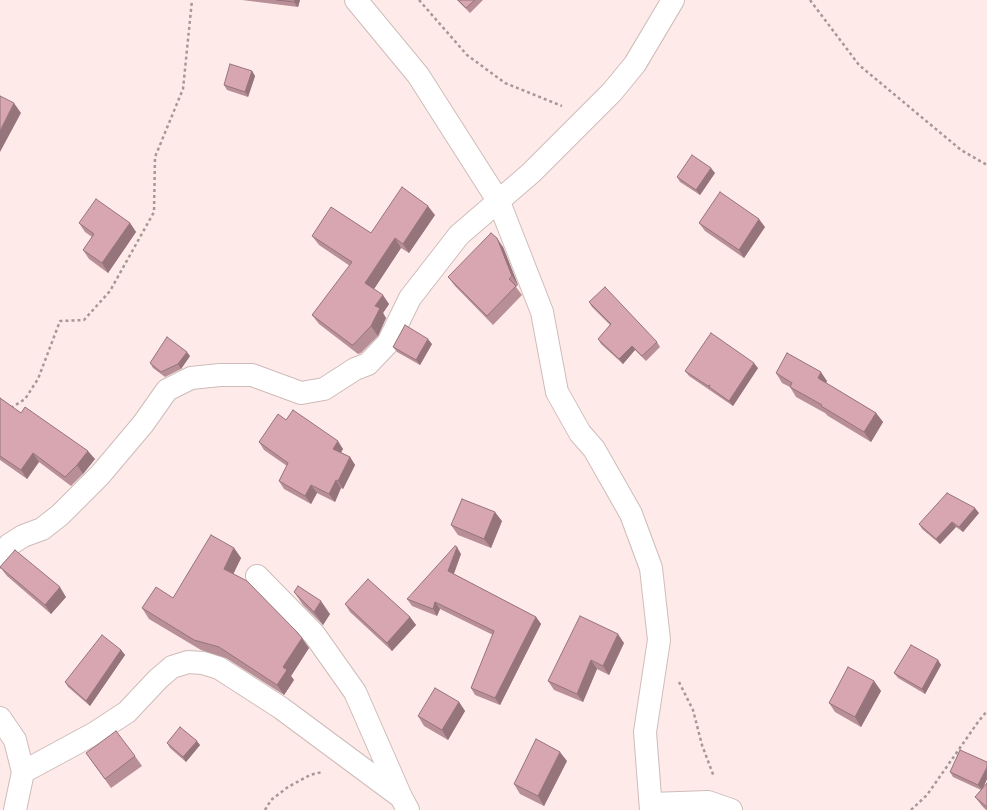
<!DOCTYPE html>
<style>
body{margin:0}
canvas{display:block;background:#feebe9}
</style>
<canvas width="987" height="810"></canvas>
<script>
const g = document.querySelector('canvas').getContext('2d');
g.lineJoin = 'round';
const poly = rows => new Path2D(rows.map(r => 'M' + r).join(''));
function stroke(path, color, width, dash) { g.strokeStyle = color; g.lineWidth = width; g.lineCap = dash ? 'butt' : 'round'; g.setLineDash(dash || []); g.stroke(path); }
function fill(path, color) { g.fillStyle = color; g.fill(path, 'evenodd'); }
const minor = poly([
 [356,0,418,75,499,202,542,312,557,392,580,433,594,449,631,514,651,568,659,640,645,732,651,810],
 [0,557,9,545,23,536,42,529,60,515,100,475,143,424,167,390,191,378,220,375,252,375,301,393,324,389,355,369,368,364,388,343,410,298,459,235,531,173,612,92,635,64,673,0],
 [257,576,314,634,355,692,401,797],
 [0,718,15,740,23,772,15,810],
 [23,772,95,733,127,712,158,679,172,667,188,662,203,663,219,668,281,708,401,797,408,810],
 [651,804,708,802,731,810]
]);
stroke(minor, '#cebcba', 24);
stroke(poly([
 [419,0,467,55,505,83,562,106],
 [810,0,859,65,961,150,987,165],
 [11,408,25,399,38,379,60,321,84,320,110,291,154,212,155,157,183,89,192,0],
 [679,682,693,710,702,745,714,777],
 [265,810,271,800,288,787,310,775,322,772],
 [911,810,927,795,978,722,987,711]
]), '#a69897', 2.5, [3, 3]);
stroke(minor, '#fff', 22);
fill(poly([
 [242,0,300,0,298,7],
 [457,0,483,0,470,13],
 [252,71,255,76,248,97,227,90,224,85],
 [715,173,700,195,680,182,677,177],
 [435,215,409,253,401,248,374,289,389,304,383,313,386,318,378,336,361,353,358,354,319,324,312,315,350,266,319,245,312,236,371,233],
 [79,223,130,223,136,232,108,273,89,259,83,250,92,237,85,232],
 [699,223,765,227,744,258,705,231],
 [503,247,518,285,516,287,522,295,493,325,455,286,448,277],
 [589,302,657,342,660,347,646,361,635,350,623,364,601,344,598,339,610,325,592,307],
 [432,344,420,365,397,352,393,347],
 [190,356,181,369,165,377,153,368,150,363],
 [758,368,733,406,689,376,685,371],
 [776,373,827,381,826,383,876,413,883,422,871,442,828,416,825,413,796,397,790,387,782,383],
 [0,398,21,413,95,459,83,474,71,486,39,462,27,479,0,460],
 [286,420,343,449,341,452,350,457,355,465,343,489,341,488,335,502,317,493,311,504,284,489,279,481,287,466,264,450,259,442],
 [979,513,963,532,956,527,940,544,922,529,919,524],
 [502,521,491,548,458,535,451,525],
 [234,548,241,558,233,574,309,648,291,676,294,680,284,695,226,658,201,650,149,619,142,608,173,598],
 [461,554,454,574,536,617,541,624,500,705,475,695,471,688,493,635,440,609,437,616,412,606,407,599],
 [0,567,66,597,51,614,7,576],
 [294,592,330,614,323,625,303,605],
 [345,604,410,617,416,625,392,651,350,612],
 [624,643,609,675,597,669,583,702,554,690,548,681],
 [121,650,125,655,90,706,68,687,65,682],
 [938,660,941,665,925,694,898,678,894,673],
 [874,681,881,691,861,727,835,712,829,703],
 [459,702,465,711,448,740,424,726,418,716],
 [167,743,200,745,186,762,170,748],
 [86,753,135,756,142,766,111,788],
 [567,761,544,806,520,794,514,784],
 [950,772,987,779,983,788,987,783,987,810,986,810,982,806,975,797,981,790,953,777]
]), '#b98f97');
fill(poly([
 [295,0,300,0,298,7,294,2],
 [252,71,255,76,248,97,245,92],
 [14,103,21,113,0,152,0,131],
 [711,168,715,173,700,195,696,190],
 [428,206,435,215,409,253,403,244],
 [759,219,765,227,744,258,739,250],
 [130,223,136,232,108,273,102,263],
 [395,238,401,248,372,292,365,283],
 [497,238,503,247,518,285,512,276],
 [383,295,389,304,383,313,386,318,378,336,371,326,375,306],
 [428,339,432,344,420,365,416,360],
 [632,346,635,350,623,364,619,359],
 [187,352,190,356,181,369,178,364],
 [754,363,758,368,733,406,729,401],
 [821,372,827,381,824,387,818,378],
 [876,413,883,422,871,442,864,432],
 [338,441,343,449,339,456,333,449],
 [88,451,95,459,83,474,77,465],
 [33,453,39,462,27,479,21,470],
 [350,457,355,465,343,489,338,481],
 [336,480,341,488,335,502,329,494],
 [311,485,317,493,311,504,305,496],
 [975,508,979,513,963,532,959,527],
 [495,512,502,521,491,548,484,539],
 [952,522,956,527,940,544,936,539],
 [457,547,461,554,452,578,448,571],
 [234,548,241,558,231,579,224,569],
 [60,587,66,597,51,614,45,605],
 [321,601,330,614,323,625,314,612],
 [435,602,440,609,437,616,433,609],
 [410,617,416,625,392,651,387,643],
 [536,617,541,624,500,705,495,698],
 [618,634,624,643,609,675,603,666],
 [302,638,309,648,291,676,294,680,284,695,277,685,283,667],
 [121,650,125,655,90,706,86,701],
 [591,660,597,669,583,702,577,694],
 [938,660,941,665,925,694,922,689],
 [874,681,881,691,861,727,855,717],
 [459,702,465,711,448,740,442,730],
 [197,741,200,745,186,762,183,757],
 [560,752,567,761,544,806,538,796],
 [987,767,987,779,982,790,978,785]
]), '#96747b');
const building = poly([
 [277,0,295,0,294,2,277,0],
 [458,0,475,0,466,8,458,0],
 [230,64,252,71,245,92,224,85,230,64],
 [0,96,14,103,0,131,0,96],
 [692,155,711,168,696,190,677,177,692,155],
 [402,187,428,206,403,244,395,238,365,283,383,295,375,306,380,308,371,326,354,344,352,345,312,315,352,262,312,236,331,207,371,233,402,187],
 [720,192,759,219,739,250,699,223,720,192],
 [96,199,130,223,102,263,83,250,94,234,79,223,96,199],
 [491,233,497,238,512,276,509,279,516,286,487,316,448,277,491,233],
 [605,287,657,342,642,356,632,346,619,359,598,339,611,324,589,302,605,287],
 [405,325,428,339,416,360,393,347,405,325],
 [711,333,754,363,729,401,709,387,710,385,708,386,685,371,711,333],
 [167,337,187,352,178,364,161,372,150,363,167,337],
 [787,353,821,372,818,378,876,413,864,432,821,406,822,405,790,387,792,383,776,373,787,353],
 [0,398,21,413,25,407,88,451,77,465,65,477,33,453,21,470,0,456,0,398],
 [293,410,338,441,333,449,350,457,338,481,336,480,329,494,311,485,305,496,279,481,288,463,259,442,278,414,286,420,293,410],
 [947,493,975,508,959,527,952,522,936,539,919,524,947,493],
 [462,499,495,512,484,539,451,525,462,499],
 [211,535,234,548,224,569,247,581,297,632,302,638,283,667,287,670,277,685,219,647,194,640,142,608,156,587,173,598,211,535],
 [455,546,457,547,448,571,536,617,495,698,471,688,494,631,435,602,433,609,407,599,455,546],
 [15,550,60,587,45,605,0,567,15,550],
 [368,579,410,617,387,643,345,604,368,579],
 [298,586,321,601,314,612,294,592,298,586],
 [580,616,618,634,603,666,591,660,577,694,548,681,580,616],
 [102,635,121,650,86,701,65,682,102,635],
 [911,645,938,660,922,689,894,673,911,645],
 [848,667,874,681,855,717,829,703,848,667],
 [435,688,459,702,442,730,418,716,435,688],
 [180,727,197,741,183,757,167,743,180,727],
 [116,731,135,756,105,779,86,753,116,731],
 [536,739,560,752,538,796,514,784,536,739],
 [960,750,987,762,987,767,978,785,950,772,960,750],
 [987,783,987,807,975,797,987,783]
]);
fill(building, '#d7a6b0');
stroke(building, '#96747b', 1);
</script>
